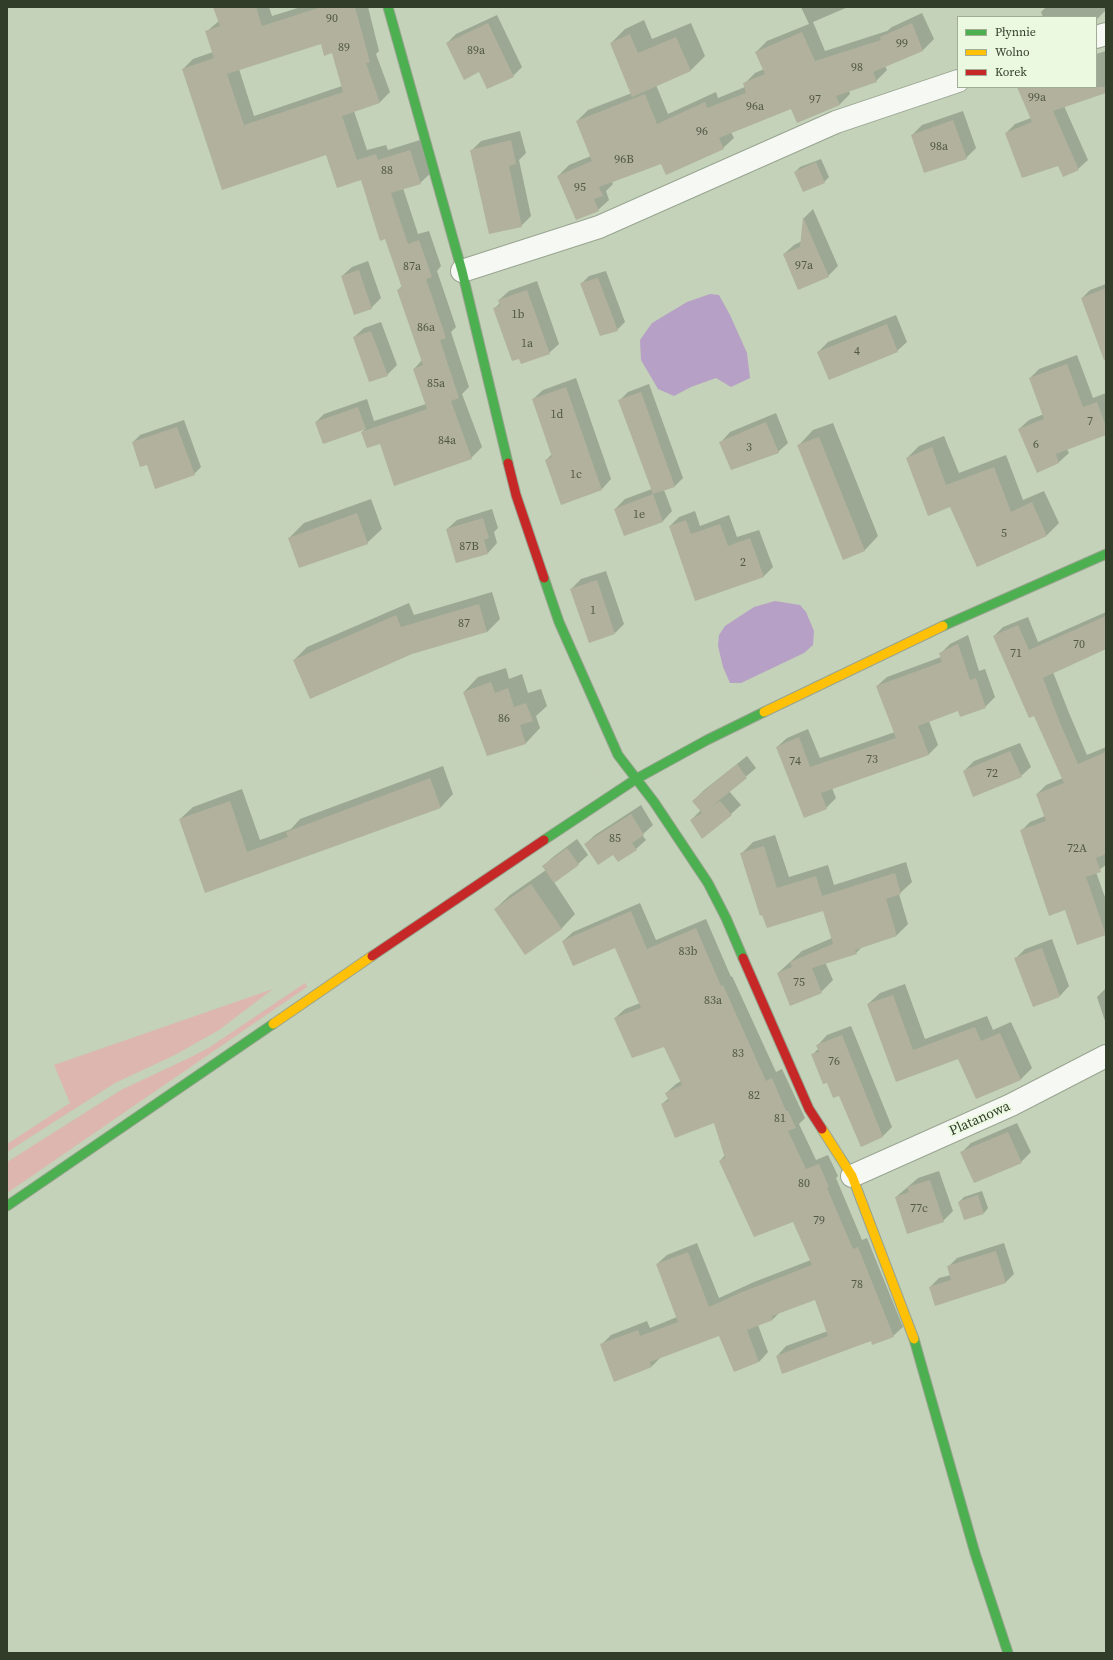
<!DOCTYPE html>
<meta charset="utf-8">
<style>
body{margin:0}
#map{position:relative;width:1113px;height:1660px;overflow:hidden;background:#c3d2b8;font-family:"Source Serif 4",serif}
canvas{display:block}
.frame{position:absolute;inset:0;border:8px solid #313c29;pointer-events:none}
.legend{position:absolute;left:957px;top:16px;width:140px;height:72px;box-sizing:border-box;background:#ebf9e1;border:1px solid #a1ad97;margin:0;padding:5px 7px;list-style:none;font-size:12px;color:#313c29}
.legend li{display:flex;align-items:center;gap:8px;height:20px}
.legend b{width:20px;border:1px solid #a1ad97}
</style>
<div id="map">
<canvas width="1113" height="1660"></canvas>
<div class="frame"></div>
<ul class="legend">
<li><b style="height:5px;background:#4caf50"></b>Płynnie</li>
<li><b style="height:5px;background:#ffc107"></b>Wolno</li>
<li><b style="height:5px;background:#c62828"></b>Korek</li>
</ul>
</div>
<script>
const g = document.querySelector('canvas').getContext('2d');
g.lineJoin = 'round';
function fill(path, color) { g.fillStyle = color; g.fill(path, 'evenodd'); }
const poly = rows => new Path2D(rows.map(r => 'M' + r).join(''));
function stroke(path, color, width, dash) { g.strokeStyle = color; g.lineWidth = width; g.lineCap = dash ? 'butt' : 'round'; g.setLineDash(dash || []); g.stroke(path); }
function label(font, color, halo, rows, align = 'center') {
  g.font = font + ' "Source Serif 4",serif'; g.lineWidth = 4; g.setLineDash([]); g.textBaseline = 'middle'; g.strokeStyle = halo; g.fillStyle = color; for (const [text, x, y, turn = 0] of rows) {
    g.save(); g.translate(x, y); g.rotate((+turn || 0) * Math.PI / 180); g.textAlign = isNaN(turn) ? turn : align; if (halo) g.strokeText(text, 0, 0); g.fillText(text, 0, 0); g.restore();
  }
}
fill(poly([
 [305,983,307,987,7,1193,7,1162,121,1090,191,1057,210,1047],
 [273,989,219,1030,175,1055,115,1083,7,1152,7,1144,70,1103,54,1065]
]), '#ddb6b0');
fill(poly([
 [710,294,719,295,730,315,747,353,750,378,731,387,716,378,691,387,674,396,658,389,641,360,640,340,652,323,687,302],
 [775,601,800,605,806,612,814,631,813,645,804,653,741,683,730,683,723,667,718,646,719,635,725,626,754,607]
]), '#b7a0c5');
fill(poly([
 [214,7,269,7,272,16,301,7,368,7,379,51,376,54,390,92,380,102,354,111,367,150,386,145,388,150,420,140,431,173,420,183,403,188,418,234,429,231,441,266,437,271,456,327,451,332,469,387,462,394,482,447,471,458,381,442,362,432,366,428,324,443,316,422,324,414,367,399,374,421,426,404,414,369,422,360,398,290,403,285,386,238,361,179,326,154,223,189,183,69,193,59,213,52,206,32,219,21],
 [322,43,333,52,342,86,254,116,239,69],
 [801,7,848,7,813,22,825,51,887,31,892,27,922,13,934,39,923,50,885,66,887,70,876,81,849,91,850,94,839,105,792,108,731,132,734,138,723,148,662,163,612,182,613,184,606,191,609,200,598,210,558,176,569,165,591,156,577,121,588,110,632,93,611,43,625,29,644,20,652,39,691,23,705,56,691,70,656,85,668,114,716,92,718,98,745,87,744,84,755,73,764,69,756,52,767,41,809,24],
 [1046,7,1105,7,1106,10,1096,20,1096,17,1043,17,1041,12],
 [497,15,522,67,513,76,480,71,447,43,456,34],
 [1106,51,1106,92,1064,106,1088,160,1078,169,1059,164,1006,133,1015,124,1031,118,1018,87,1096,87,1096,54],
 [963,111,976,148,966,158,912,135,922,125],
 [520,131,526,153,519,160,531,216,521,226,471,151,481,141],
 [821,159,829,177,824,182,795,172,800,167],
 [813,209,838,266,828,276,784,254,794,245,802,241,804,218],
 [368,261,381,298,371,308,342,276,352,267],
 [606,271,625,322,617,330,581,284,589,276],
 [537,281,559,344,549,353,494,309,500,303,499,300,509,291],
 [1106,284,1106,324,1082,298,1090,290],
 [896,315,907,342,897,351,818,352,828,342],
 [381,322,397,365,387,375,354,337,364,328],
 [1077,355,1093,398,1106,393,1106,434,1067,449,1069,453,1059,462,1037,471,1019,429,1029,420,1044,414,1030,378,1039,369],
 [576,378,611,479,602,489,546,460,552,454,533,399,543,390],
 [649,384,683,478,675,486,664,490,672,511,663,521,615,509,625,499,652,489,620,400,628,392],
 [776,413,788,443,778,452,721,442,730,432],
 [184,420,201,467,194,474,133,442,140,435],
 [833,423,878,536,864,551,799,445,813,430],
 [944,436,959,473,1006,455,1023,500,1044,491,1059,523,1047,535,977,566,951,506,907,458,919,446],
 [371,499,382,529,367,543,289,538,304,523],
 [492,509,498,528,494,532,497,543,488,553,447,529,457,520],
 [695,511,700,526,729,515,737,537,759,530,773,567,764,576,696,600,670,526,679,517],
 [606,571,624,624,615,633,571,589,581,579],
 [492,592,500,619,487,632,294,660,307,647,409,603,414,615],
 [1106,612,1106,648,1053,672,1069,713,1087,755,1106,747,1106,865,1096,872,1106,900,1106,933,1078,944,1066,909,1021,831,1030,822,1045,816,1037,794,1046,785,1063,778,1035,715,994,636,1003,627,1028,617,1038,642],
 [968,635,979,671,985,669,995,697,985,707,958,710,929,721,938,745,929,754,832,788,836,798,826,808,777,747,787,738,808,729,820,758,895,732,877,686,887,677,941,657,940,654,950,644],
 [506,668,509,679,522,674,528,693,541,689,547,706,536,716,540,728,526,743,488,755,464,692,478,677],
 [1020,743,1031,767,1021,776,964,771,974,761],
 [747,756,756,768,729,791,741,805,731,814,691,820,701,810,693,801,703,791],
 [443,766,453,794,441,807,206,892,180,819,193,807,242,789,260,840,291,829,300,819],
 [641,805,653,825,642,835,646,840,636,849,613,854,585,844,595,835],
 [775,835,789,877,828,865,834,885,906,862,912,882,899,894,908,924,897,935,863,946,856,953,825,962,833,980,821,992,778,973,802,951,832,938,824,910,767,927,742,853,753,842],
 [577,839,588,855,578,864,554,882,575,914,561,929,495,909,510,895,546,870,543,866,553,857],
 [640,903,656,940,706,919,731,977,732,976,776,1072,782,1069,805,1118,799,1124,816,1160,828,1155,838,1176,836,1178,862,1240,867,1238,903,1327,893,1336,777,1356,786,1346,828,1331,815,1299,780,1312,773,1319,758,1325,768,1352,759,1362,719,1334,661,1357,652,1366,614,1380,601,1345,611,1335,647,1321,650,1328,677,1317,657,1264,667,1255,697,1243,719,1298,754,1282,811,1260,794,1221,720,1161,725,1155,714,1122,662,1104,669,1098,666,1093,676,1084,681,1081,664,1045,615,1018,625,1009,640,1003,616,947,563,941,573,932],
 [1052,939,1069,986,1060,996,1016,958,1025,949],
 [905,984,925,1039,987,1016,993,1030,1011,1022,1032,1068,1021,1079,977,1097,958,1057,896,1080,868,1004,880,993],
 [1106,988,1106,1024,1097,997],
 [851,1026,892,1127,883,1136,861,1146,840,1095,812,1055,819,1048,818,1045,827,1035],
 [1017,1123,1031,1152,1021,1162,962,1152,971,1143],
 [939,1171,953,1211,943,1221,896,1197,918,1178],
 [982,1191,988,1208,984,1213,959,1202,964,1197],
 [1004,1243,1014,1274,1006,1282,936,1304,930,1287,939,1278,951,1275,948,1267,957,1258]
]), '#0003');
fill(poly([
 [213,7,256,7,262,26,321,7,355,7,370,62,366,63,380,103,342,116,357,160,376,154,378,160,410,150,421,184,391,193,408,244,419,240,432,277,426,279,446,338,440,340,459,398,451,401,472,459,394,486,380,444,367,448,361,432,427,409,413,369,423,365,397,290,402,288,385,239,380,241,361,180,337,188,326,155,222,190,182,69,214,58,205,31,220,26],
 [321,44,324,56,332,53,343,92,244,125,227,74],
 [488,23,514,77,487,89,479,72,464,80,446,43],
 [912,23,923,51,873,72,877,82,836,96,840,105,797,123,791,109,719,138,724,149,666,175,661,164,599,187,603,196,594,199,599,211,576,220,557,176,592,161,576,121,645,94,657,124,705,102,707,108,746,93,743,83,765,74,755,52,802,32,815,61,881,40,880,37],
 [630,34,638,53,676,37,691,71,632,97,610,43],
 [1017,87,1106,87,1106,93,1053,111,1079,170,1063,177,1058,166,1022,178,1005,133,1032,122],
 [953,120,967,159,924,173,911,135],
 [511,140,516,164,509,166,522,227,489,234,470,150],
 [816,162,825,183,803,192,794,172],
 [803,217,829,277,798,290,783,254,800,247],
 [359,270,372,309,354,315,341,276],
 [598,278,618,331,600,336,580,283],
 [1106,288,1106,360,1104,360,1081,298],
 [527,290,550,354,521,364,519,359,512,361,493,308,500,306,498,300],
 [887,324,898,352,829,380,817,352],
 [371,331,388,376,369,382,353,337],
 [1067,364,1083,407,1097,402,1106,426,1106,435,1056,454,1059,463,1037,473,1018,429,1044,419,1029,378],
 [566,387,602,490,561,505,545,460,552,457,532,399],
 [641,392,675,487,653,494,618,400],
 [358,407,366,429,323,444,315,422],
 [766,422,779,453,731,470,719,442],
 [177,427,195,475,155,489,147,465,140,467,132,442],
 [819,437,865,551,843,560,797,445],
 [932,447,946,485,994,467,1011,512,1032,502,1047,536,977,567,950,507,928,516,906,458],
 [653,494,663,522,624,536,614,509],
 [357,513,368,544,299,568,288,538],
 [483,518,489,538,484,540,488,554,456,563,446,529],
 [686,520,691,534,720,524,728,546,750,538,764,577,695,601,669,526],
 [597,580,615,634,589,643,570,589],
 [479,604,487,632,412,654,310,699,293,660,396,615,401,627],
 [1106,616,1106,649,1043,678,1060,723,1078,764,1106,752,1106,854,1096,858,1101,872,1086,877,1106,935,1077,945,1065,910,1049,916,1020,830,1046,821,1036,794,1064,783,1034,716,1029,718,993,636,1018,625,1029,650],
 [958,644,970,680,976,678,986,708,960,717,958,711,918,726,929,755,821,793,827,809,804,818,776,747,799,737,810,767,896,738,876,686,942,662,939,653],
 [491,682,495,693,508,688,514,707,526,703,533,721,520,725,526,744,487,756,463,692],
 [1010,751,1022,777,973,797,963,771],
 [737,764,747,778,711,807,720,801,732,815,702,839,690,820,702,813,692,801],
 [430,778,441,808,205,893,179,819,230,801,247,852,288,837,286,832],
 [631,814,644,835,632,843,637,850,618,862,613,855,598,865,584,844],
 [764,846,777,888,816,876,822,896,895,873,901,894,886,899,897,936,855,950,857,954,812,968,822,993,790,1006,777,973,792,967,790,962,833,944,823,911,767,928,762,915,760,916,740,853],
 [567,848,579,865,554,883,542,866],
 [531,884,562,929,525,955,494,909],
 [631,911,647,949,696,928,721,986,723,985,766,1081,772,1078,786,1111,788,1111,796,1128,788,1131,806,1169,819,1164,829,1187,827,1188,853,1249,858,1247,894,1337,872,1345,871,1341,782,1374,776,1356,828,1336,815,1300,772,1316,773,1320,747,1330,759,1362,734,1372,719,1336,650,1362,652,1367,614,1382,600,1344,638,1330,640,1336,678,1322,656,1264,688,1252,709,1307,742,1292,812,1265,793,1222,754,1237,719,1161,725,1158,714,1123,675,1138,661,1104,669,1101,665,1093,682,1085,664,1047,632,1058,614,1018,641,1008,615,948,573,966,562,941],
 [1042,948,1060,997,1033,1007,1014,958],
 [893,995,913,1050,975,1027,981,1041,1000,1033,1021,1080,976,1099,958,1059,896,1082,867,1004],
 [842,1035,883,1137,861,1147,839,1096,833,1098,827,1083,823,1084,811,1054,819,1052,816,1045],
 [1008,1132,1022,1163,974,1183,960,1152],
 [930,1180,944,1222,907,1234,895,1197,909,1192,907,1187],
 [978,1195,984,1214,964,1220,958,1202],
 [996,1251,1006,1283,935,1306,929,1287,951,1280,947,1266]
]), '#b1b19d');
const street = poly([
 [1096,37,1106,34],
 [462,271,599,227,836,122,958,81],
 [852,1176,1011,1105,1106,1056]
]);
const fast = poly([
 [388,7,462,271,508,463],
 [544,578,559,622,618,755,654,802,708,883,726,918,743,958],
 [943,626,1106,554],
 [544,840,636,779,707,740,764,712],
 [7,1206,273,1024],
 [914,1339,975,1553,1008,1653]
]);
const slow = poly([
 [764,712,943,626],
 [273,1024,372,956],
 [822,1129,852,1176,914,1339]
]);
const jam = poly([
 [508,463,516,495,544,578],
 [372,956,544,840],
 [743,958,809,1109,822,1129]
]);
stroke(street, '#99a490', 24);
stroke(fast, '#99a490', 11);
stroke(slow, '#99a490', 11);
stroke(jam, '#99a490', 11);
stroke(poly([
 [591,780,599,768],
 [7,1157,118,1086,182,1057]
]), '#cbcfc7', 2.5, [1, 3]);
stroke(street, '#f6f8f4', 22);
stroke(fast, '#4caf50', 9);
stroke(slow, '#ffc107', 9);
stroke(jam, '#c62828', 9);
label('12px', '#515946', null, [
 ["90",332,19],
 ["99",902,44],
 ["89",344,48],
 ["89a",476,51],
 ["98",857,68],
 ["99a",1037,98],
 ["97",815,100],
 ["96a",755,107],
 ["96",702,132],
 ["98a",939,147],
 ["96B",624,160],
 ["88",387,171],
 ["95",580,188],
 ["97a",804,266],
 ["87a",412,267],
 ["1b",518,315],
 ["86a",426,328],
 ["1a",527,344],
 ["4",857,352],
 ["85a",436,384],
 ["1d",557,415],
 ["7",1090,422],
 ["84a",447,441],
 ["6",1036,445],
 ["3",749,448],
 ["1c",576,475],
 ["1e",639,515],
 ["5",1004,534],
 ["87B",469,547],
 ["2",743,563],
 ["1",593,611],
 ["87",464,624],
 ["70",1079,645],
 ["71",1016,654],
 ["86",504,719],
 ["73",872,760],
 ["74",795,762],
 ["72",992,774],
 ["85",615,839],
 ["72A",1077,849],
 ["83b",688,952],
 ["75",799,983],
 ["83a",713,1001],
 ["83",738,1054],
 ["76",834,1062],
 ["82",754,1096],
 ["81",780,1119],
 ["80",804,1184],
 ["77c",919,1209],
 ["79",819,1221],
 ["78",857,1285]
]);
label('14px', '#313c29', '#ebf9e1', [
 ["Platanowa",980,1119,-24]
]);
</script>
